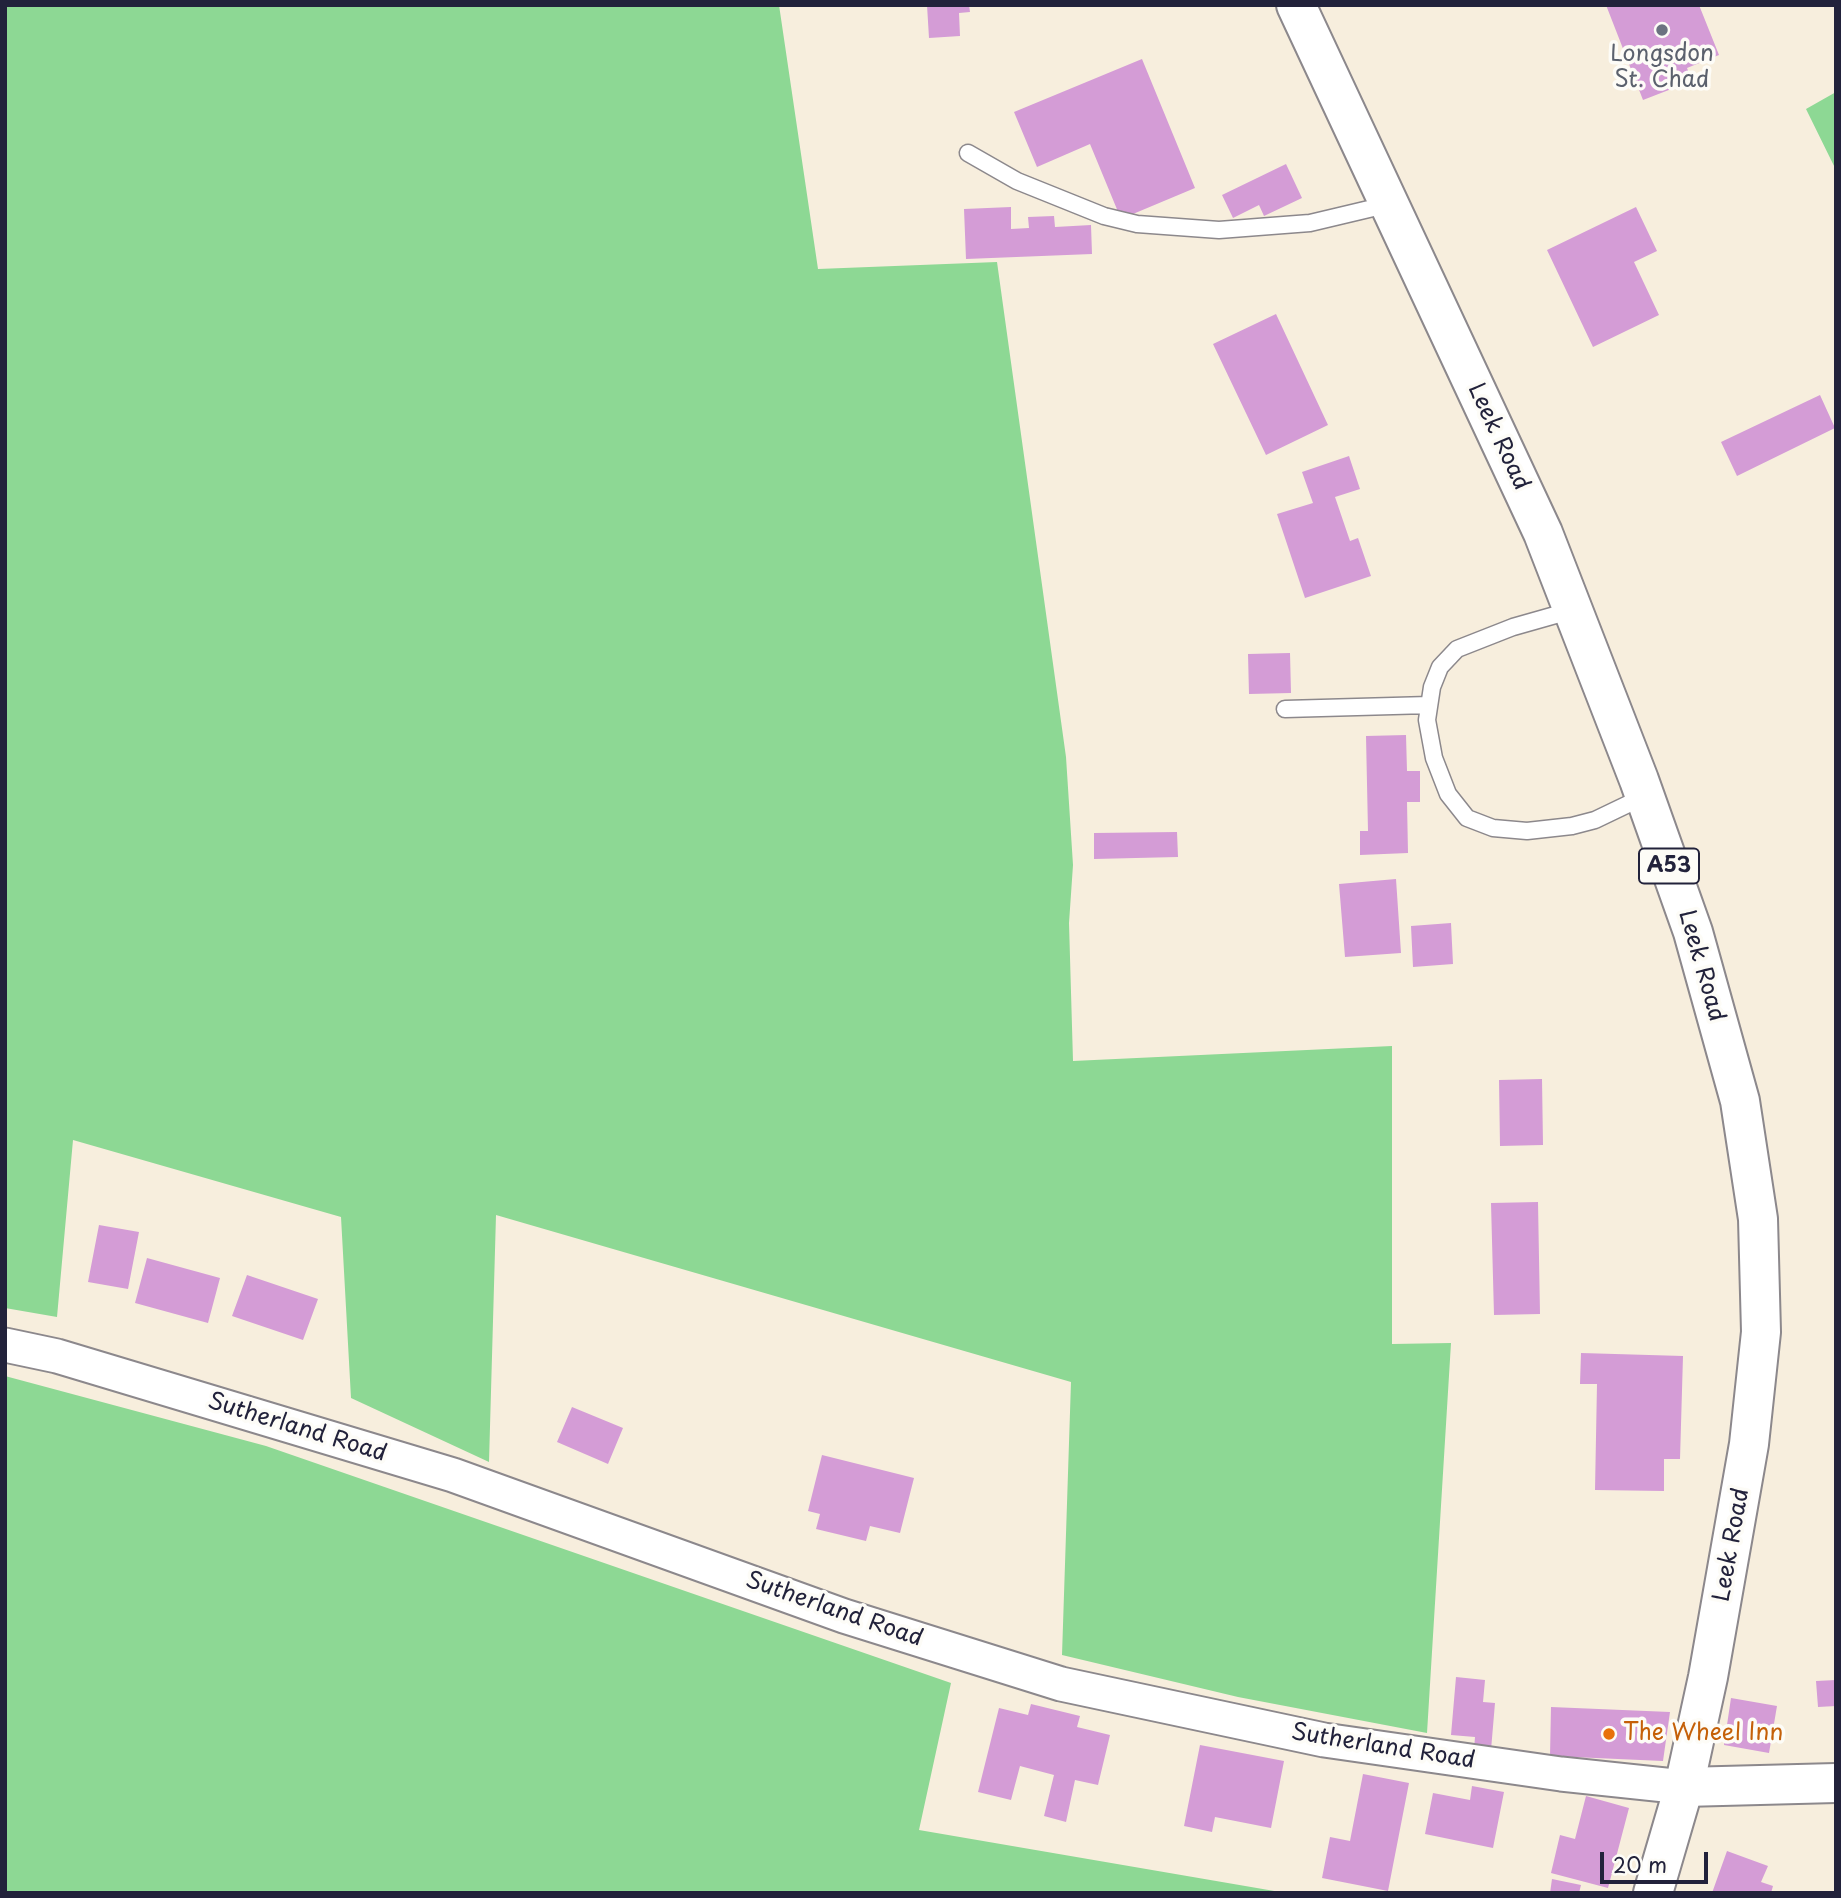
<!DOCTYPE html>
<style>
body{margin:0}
#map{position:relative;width:1841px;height:1898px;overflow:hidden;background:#f7eedd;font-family:"Playpen Sans",sans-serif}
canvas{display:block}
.frame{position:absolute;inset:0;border:7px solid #22223b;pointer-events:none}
.scale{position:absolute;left:1600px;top:1852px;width:108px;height:32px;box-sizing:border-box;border:4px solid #22223b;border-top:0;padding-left:9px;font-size:21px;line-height:24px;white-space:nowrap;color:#22223b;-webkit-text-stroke:5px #fdfcf7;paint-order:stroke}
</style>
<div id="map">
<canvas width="1841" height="1898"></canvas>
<div class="frame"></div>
<div class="scale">20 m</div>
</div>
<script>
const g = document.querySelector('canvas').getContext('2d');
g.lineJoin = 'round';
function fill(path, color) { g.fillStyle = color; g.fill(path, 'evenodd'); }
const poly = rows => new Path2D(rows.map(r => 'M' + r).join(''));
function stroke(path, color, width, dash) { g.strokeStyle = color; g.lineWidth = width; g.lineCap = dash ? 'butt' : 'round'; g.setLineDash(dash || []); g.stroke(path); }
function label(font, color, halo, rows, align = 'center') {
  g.font = font + ' "Playpen Sans",sans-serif'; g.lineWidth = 7; g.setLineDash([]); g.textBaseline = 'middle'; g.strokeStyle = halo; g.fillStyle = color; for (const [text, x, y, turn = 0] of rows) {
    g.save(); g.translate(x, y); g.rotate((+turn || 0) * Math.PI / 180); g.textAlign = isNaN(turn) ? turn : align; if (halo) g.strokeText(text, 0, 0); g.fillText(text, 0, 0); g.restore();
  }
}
fill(poly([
 [5,5,779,5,818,269,997,262,1066,757,1073,865,1069,923,1073,1061,1392,1046,1392,1344,1451,1343,1427,1733,1238,1697,1062,1655,1071,1382,496,1215,489,1462,351,1398,341,1217,73,1140,57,1317,5,1308],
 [1836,92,1836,170,1806,109],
 [5,1376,266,1446,951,1683,919,1830,1286,1893,5,1893]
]), '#8dd894');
fill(poly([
 [927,5,969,5,970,12,959,13,960,36,929,38],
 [1606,5,1699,5,1719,55,1687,68,1692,81,1643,100],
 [1142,59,1195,188,1121,219,1090,144,1037,167,1014,112],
 [1286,164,1302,198,1264,216,1259,205,1233,218,1222,195],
 [1011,207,1011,229,1029,228,1028,217,1054,216,1055,227,1091,225,1092,254,966,259,964,209],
 [1636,207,1657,251,1634,262,1659,315,1593,347,1547,250],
 [1276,314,1328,425,1266,455,1213,344],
 [1820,395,1835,428,1737,476,1721,442],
 [1349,456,1360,489,1335,497,1350,541,1358,538,1371,576,1305,598,1277,514,1313,503,1302,472],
 [1290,653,1291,693,1249,694,1248,654],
 [1406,735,1407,771,1420,771,1420,802,1407,802,1408,853,1360,855,1360,831,1368,831,1366,736],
 [1177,832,1178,857,1094,859,1094,833],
 [1396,879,1401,953,1345,957,1339,884],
 [1451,923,1453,964,1413,967,1411,926],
 [1542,1079,1543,1145,1500,1146,1499,1080],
 [1538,1202,1540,1314,1494,1315,1491,1203],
 [99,1225,139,1232,128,1289,88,1282],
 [147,1258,220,1278,208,1323,135,1303],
 [247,1275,318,1299,303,1340,232,1316],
 [1581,1353,1683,1356,1680,1459,1664,1459,1664,1491,1595,1490,1597,1384,1580,1384],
 [572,1407,623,1428,608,1464,557,1442],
 [822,1455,914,1478,900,1533,870,1526,866,1541,816,1529,820,1514,808,1511],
 [1456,1677,1485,1680,1483,1702,1495,1703,1491,1750,1474,1749,1475,1737,1451,1735],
 [1836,1680,1836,1706,1818,1707,1816,1681],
 [1731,1698,1777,1706,1769,1753,1724,1745],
 [1031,1704,1080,1716,1077,1727,1110,1735,1098,1785,1075,1780,1066,1822,1044,1816,1054,1775,1020,1766,1011,1800,978,1792,999,1708,1028,1715],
 [1551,1707,1670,1712,1663,1761,1550,1756],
 [1200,1745,1284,1761,1271,1828,1215,1817,1212,1832,1184,1826],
 [1363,1774,1409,1783,1388,1891,1322,1878,1330,1837,1350,1841],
 [1472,1786,1504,1792,1493,1848,1425,1834,1433,1793,1470,1800],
 [1586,1796,1629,1808,1608,1888,1551,1873,1560,1835,1575,1839],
 [1727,1851,1768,1866,1761,1882,1773,1886,1771,1893,1712,1893],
 [1552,1879,1581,1885,1579,1893,1550,1893]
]), '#d49cd6');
const service = poly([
 [968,153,1017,181,1104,216,1137,224,1219,230,1310,223,1390,204],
 [1573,610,1513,627,1457,649,1440,667,1432,687,1427,720,1434,758,1448,794,1467,818,1493,828,1527,831,1572,826,1595,820,1645,796],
 [1285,709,1429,705]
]);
const minor = poly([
 [5,1345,57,1356,453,1475,844,1616,1061,1684,1324,1740,1561,1774,1684,1787]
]);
const tertiary = poly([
 [1684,1787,1836,1783]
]);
const trunk = poly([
 [1296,5,1543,533,1639,780,1693,932,1740,1101,1758,1219,1761,1332,1749,1444,1708,1677,1684,1787,1653,1893]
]);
stroke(service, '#8c888c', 19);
stroke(minor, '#8c888c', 37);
stroke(tertiary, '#8c888c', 42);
stroke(trunk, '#8c888c', 42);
stroke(service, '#fff', 16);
stroke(minor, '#fff', 33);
stroke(tertiary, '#fff', 38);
stroke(trunk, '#fff', 38);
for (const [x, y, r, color] of [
 [1662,30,7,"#6b7280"],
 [1609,1734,7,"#e8710a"]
]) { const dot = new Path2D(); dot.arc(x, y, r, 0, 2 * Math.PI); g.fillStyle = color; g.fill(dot); stroke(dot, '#fdfcf7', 2.5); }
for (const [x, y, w] of [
 [1669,866,60]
]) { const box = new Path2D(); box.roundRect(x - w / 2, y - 17.5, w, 35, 5); g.fillStyle = '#fdfcf7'; g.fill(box); stroke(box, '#22223b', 2); }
label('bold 21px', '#22223b', null, [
 ["A53",1669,866]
]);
label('23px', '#5b616d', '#fdfcf7', [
 ["Longsdon",1662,55],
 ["St. Chad",1662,81]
]);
label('23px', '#22223b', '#fdfcf7', [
 ["Leek Road",1498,437,65],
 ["Leek Road",1701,966,74],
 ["Sutherland Road",297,1428,17],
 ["Leek Road",1732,1545,-80],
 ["Sutherland Road",834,1610,19],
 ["Sutherland Road",1383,1747,9]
]);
label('23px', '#c56008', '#fdfcf7', [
 ["The Wheel Inn",1623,1734]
], 'left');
</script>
